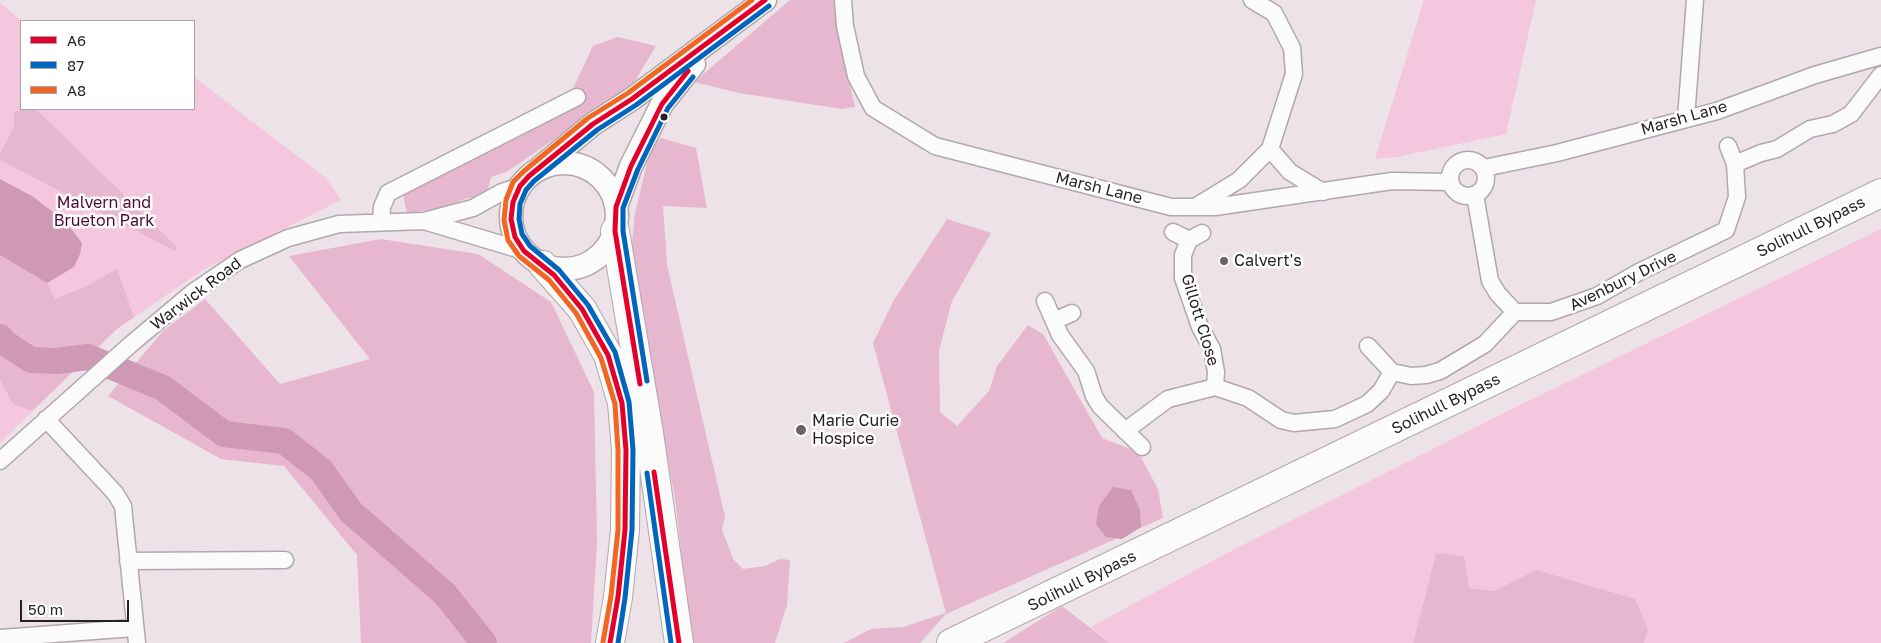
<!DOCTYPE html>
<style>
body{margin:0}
#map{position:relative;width:1881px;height:643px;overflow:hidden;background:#ede2e7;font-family:"Golos Text",sans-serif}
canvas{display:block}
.legend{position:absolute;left:20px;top:20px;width:175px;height:90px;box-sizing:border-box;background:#fff;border:1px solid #a8a5a7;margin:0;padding:6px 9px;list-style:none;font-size:15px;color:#261f22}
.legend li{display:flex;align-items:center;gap:10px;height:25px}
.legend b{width:25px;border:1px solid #a8a5a7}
.scale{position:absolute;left:20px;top:600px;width:109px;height:22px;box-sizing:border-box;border:2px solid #261f22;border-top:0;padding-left:6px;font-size:15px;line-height:18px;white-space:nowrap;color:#261f22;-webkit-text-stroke:4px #fff;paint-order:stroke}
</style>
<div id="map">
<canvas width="1881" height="643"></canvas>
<ul class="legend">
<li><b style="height:6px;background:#e4002b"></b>A6</li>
<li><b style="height:6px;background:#0065bd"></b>87</li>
<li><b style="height:6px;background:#f26522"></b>A8</li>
</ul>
<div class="scale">50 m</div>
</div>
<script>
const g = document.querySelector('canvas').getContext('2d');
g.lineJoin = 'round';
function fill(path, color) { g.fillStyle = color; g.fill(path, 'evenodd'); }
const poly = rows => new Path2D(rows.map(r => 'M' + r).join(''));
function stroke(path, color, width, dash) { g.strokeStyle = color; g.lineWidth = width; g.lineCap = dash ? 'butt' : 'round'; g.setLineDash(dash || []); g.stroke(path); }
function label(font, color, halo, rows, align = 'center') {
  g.font = font + ' "Golos Text",sans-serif'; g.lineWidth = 5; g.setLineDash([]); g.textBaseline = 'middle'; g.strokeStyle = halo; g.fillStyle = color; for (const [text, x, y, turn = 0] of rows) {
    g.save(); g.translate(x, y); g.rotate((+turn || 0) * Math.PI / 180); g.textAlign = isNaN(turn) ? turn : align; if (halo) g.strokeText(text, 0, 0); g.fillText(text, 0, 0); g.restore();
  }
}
fill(poly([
 [1424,0,1536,0,1506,134,1397,157,1375,159],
 [0,3,22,21,21,109,194,109,194,77,326,178,341,200,203,270,117,329,0,443],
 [1881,229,1881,643,1644,643,1648,630,1536,570,1494,591,1468,588,1436,553,1413,643,1110,643,1091,627,1227,553,1514,408]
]), '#f5c7de');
fill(poly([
 [790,0,834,0,835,18,855,107,842,109,739,93,694,82],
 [618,37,656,46,632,86,508,171,491,177,486,198,467,198,447,206,407,214,402,189,526,134,571,93,593,46],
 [24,109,36,109,177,247,175,251,0,160,0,153,14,127,14,112],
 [661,138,696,148,707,208,663,206,667,265,725,517,722,530,733,559,743,569,765,566,780,559,790,560,787,605,775,643,692,643,675,499,630,262,635,214,651,145],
 [947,219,991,233,952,301,939,350,940,412,957,426,989,391,997,366,1028,325,1043,334,1102,438,1138,452,1158,489,1163,518,946,614,920,643,844,643,871,629,903,627,946,613,873,343,894,300],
 [381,239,478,254,551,302,594,392,597,542,591,643,361,643,357,555,284,466,221,459,108,396,163,331,205,299,280,384,370,359,289,256],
 [0,255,47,283,55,299,87,286,117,269,134,317,117,329,32,411,13,404,0,380],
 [1436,553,1464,556,1469,588,1494,591,1536,570,1635,599,1648,630,1644,643,1413,643],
 [1062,606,1110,643,1003,643]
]), '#e6b7ce');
fill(poly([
 [0,179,32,196,66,222,82,243,80,254,74,267,47,283,0,255],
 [1113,487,1131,490,1140,510,1141,527,1122,539,1106,537,1096,524,1099,506]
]), '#cf98b4');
stroke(poly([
 [0,337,2,341,31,360,57,361,88,357,163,388,224,434,284,441,321,470,351,512,445,594,484,643]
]), '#cf98b4', 26);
const street = poly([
 [843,0,845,26,856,76,873,108,935,146,1171,207,1215,207,1392,181,1450,182],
 [1686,118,1695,0],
 [1270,149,1290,172,1323,192],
 '1450 178a18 18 0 1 1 36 0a18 18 0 1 1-36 0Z',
 [1735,164,1761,153,1777,149,1810,129,1833,124,1851,114,1881,75],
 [1484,168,1557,153,1717,111,1815,75,1881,56],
 [1475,195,1490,281,1498,294,1515,312,1551,312,1597,296,1639,272,1726,230,1737,197,1735,164,1728,146],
 [1195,207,1239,180,1270,149,1294,74,1292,48,1274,13,1252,0],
 [381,221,382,207,388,193,577,97],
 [424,221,524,251],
 [1173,232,1189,240],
 [1202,233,1189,240,1183,255,1183,278,1200,327,1212,349,1216,372,1215,387],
 [1045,301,1060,335,1086,371,1094,396,1100,406,1142,447],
 [1054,321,1072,313],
 [1368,346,1392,372],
 [46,419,115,493,123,506,137,643],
 [1125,431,1168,399,1215,387,1248,398,1281,420,1294,423,1335,419,1367,404,1381,391,1392,372,1411,376,1426,375,1440,371,1485,344,1515,312],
 [0,461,130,345,193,292,240,260,288,238,339,224,424,221,473,208,502,192,520,186],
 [128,561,285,560],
 [0,638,134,628]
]);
const secondary = poly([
 '511 216a53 53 0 1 1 106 0a53 53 0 1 1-106 0Z',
 [541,167,593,124,632,99,765,0],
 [616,207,631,166,662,104,694,64]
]);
const highway = poly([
 [615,231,649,433,679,643],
 [543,265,582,309,608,355,622,403,626,450,625,530,618,597,610,643],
 [951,643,1881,193]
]);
stroke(street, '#b0a8ac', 19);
stroke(secondary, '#b0a8ac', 25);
stroke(highway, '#b0a8ac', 30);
stroke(street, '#fcfbfb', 16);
stroke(secondary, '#fcfbfb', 22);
stroke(highway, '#fcfbfb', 28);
stroke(poly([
 [640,384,615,231,616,207,631,166,662,104,688,71],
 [654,472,679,643],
 [610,643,618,597,625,530,626,450,622,403,608,355,582,309,554,275,524,251,515,237,511,219,513,202,520,186,529,176,593,124,632,99,765,0]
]), '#e4002b', 5);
stroke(poly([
 [647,381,623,231,623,208,638,169,668,108,693,77],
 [647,473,671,643],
 [618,643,625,598,632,530,633,450,629,402,615,352,588,305,559,270,530,246,522,234,519,219,520,204,526,190,534,181,597,130,636,105,769,6]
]), '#0065bd', 5);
stroke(poly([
 [603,642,611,596,618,530,618,450,615,404,601,358,576,313,549,280,519,256,508,240,504,220,506,200,513,182,524,171,588,118,628,93,752,0]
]), '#f26522', 5);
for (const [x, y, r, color] of [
 [664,117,4.5,"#261f22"],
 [1224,261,5,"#6c6367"],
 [801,430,6,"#6c6367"]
]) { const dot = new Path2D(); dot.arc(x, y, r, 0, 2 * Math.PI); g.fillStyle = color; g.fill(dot); stroke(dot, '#fff', 2); }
label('16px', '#261f22', '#fff', [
 ["Marsh Lane",1684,118,-16],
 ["Marsh Lane",1099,188,14],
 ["Solihull Bypass",1811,227,-26],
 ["Avenbury Drive",1623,281,-26],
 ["Warwick Road",196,294,-37],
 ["Gillott Close",1200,320,73],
 ["Solihull Bypass",1446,404,-26],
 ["Solihull Bypass",1082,581,-26]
]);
label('16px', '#4e0a34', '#fff', [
 ["Malvern and",104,203],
 ["Brueton Park",104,221]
]);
label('16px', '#261f22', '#fff', [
 ["Calvert's",1234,261],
 ["Marie Curie",812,421],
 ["Hospice",812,439]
], 'left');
</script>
